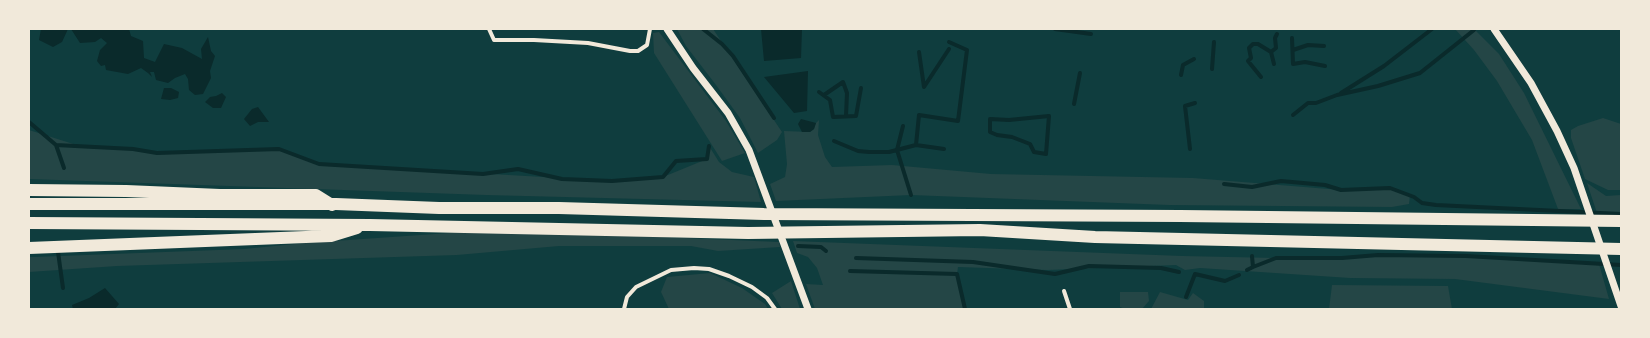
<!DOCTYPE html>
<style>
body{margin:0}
#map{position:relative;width:1650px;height:338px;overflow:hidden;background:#0f3d3e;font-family:"Fira Sans",sans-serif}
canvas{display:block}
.frame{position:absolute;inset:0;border:30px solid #f1e9da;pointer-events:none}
</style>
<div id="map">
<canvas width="1650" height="338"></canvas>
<div class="frame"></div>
</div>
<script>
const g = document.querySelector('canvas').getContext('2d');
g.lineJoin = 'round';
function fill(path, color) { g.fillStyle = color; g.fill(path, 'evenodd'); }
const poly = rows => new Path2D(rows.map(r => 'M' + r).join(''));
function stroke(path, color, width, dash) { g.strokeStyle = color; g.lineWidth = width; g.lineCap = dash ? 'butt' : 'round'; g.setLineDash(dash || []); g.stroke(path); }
fill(poly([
 [677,29,713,29,782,132,777,140,758,153,740,118,716,85,686,46],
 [1455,29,1474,29,1499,54,1524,93,1581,209,1558,209,1532,140,1497,81,1474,50],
 [659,32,726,121,745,153,722,161,654,53,653,33],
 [1603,118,1621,124,1621,190,1608,190,1585,179,1571,138,1571,130,1578,126],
 [819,120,818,135,825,157,832,167,892,165,991,174,1193,178,1341,190,1390,188,1410,195,1409,204,1392,207,1169,205,911,195,776,201,770,184,785,177,787,164,784,131,810,132,814,129,816,123],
 [29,130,86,148,133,149,162,153,279,149,319,164,612,181,663,177,707,159,709,146,719,162,732,172,754,177,761,202,486,195,29,179],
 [1587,183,1606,196,1621,195,1621,214,1597,213],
 [464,232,543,232,779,242,780,247,718,251,691,246,559,246,457,255,117,266,29,272,29,257,34,257,244,249,305,243],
 [793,241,1182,256,1276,258,1342,258,1378,255,1466,256,1550,260,1599,264,1609,299,1455,279,1350,278,1200,268,1185,270,1176,265,1047,270,958,267,957,274,965,309,815,309,806,284,823,285,817,268,808,257,797,253],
 [710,273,742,288,765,304,768,309,669,309,661,292,667,277],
 [791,281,800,309,782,309,772,293],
 [1332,285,1448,286,1452,309,1329,309],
 [1120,292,1148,292,1149,301,1142,309,1125,309,1120,307],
 [1160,292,1188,300,1193,293,1204,301,1204,309,1151,309]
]), '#244646');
fill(poly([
 [41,29,68,29,62,42,53,47,39,40],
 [71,29,129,29,131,36,143,41,144,58,155,62,164,44,182,48,202,59,201,49,208,37,211,51,215,56,210,71,211,78,203,94,195,95,189,90,188,79,185,74,175,78,168,83,156,80,154,72,150,72,152,77,148,73,141,68,128,74,106,70,105,65,101,66,97,61,100,50,107,43,101,38,95,42,80,43],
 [761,29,802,29,801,58,764,61],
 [808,71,807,111,794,113,764,77],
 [164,88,171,88,179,92,178,98,170,100,161,99],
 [222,93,226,97,221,108,213,108,205,102,210,97,216,96],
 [258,107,269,122,258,122,250,126,244,119,252,109],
 [801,119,816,123,814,129,810,132,802,132,798,124],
 [105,288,119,304,115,309,73,309,72,305,89,298]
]), '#0a2a2b');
stroke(poly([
 [703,29,722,44,733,56,774,118],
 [1055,29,1091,34],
 [1292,38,1293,64,1305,62,1325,66],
 [1293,50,1308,45,1324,46],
 [919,52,924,87,949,49],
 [1274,64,1271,52,1276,48,1275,38,1277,34],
 [1212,69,1214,42],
 [1181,75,1183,65,1194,59],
 [1261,77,1248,61,1251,58,1249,48,1253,44,1258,44,1271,52],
 [819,92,830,100,833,117,856,116,861,88],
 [1341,93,1384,66,1432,29],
 [824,95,843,82,847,93,846,116],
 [1074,104,1080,73],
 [1293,115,1308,103,1316,103,1337,95,1378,86,1420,73,1474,30],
 [1049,116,1046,154,1034,152,1030,144,1012,137,997,135,990,132,990,119,1009,120,1049,116],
 [29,122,56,145,64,168],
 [903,126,897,150,911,195],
 [834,141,858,151,869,152,889,152,916,145,944,149],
 [56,145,133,149,157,153,279,149,319,164,483,174,518,169,562,179,612,181,663,177,676,161,707,159,709,146],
 [916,145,919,115,958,121,967,50,949,42],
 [1190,149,1185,106,1195,103],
 [1224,184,1252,187,1281,181,1325,185,1341,190,1390,188,1414,197,1422,203,1436,205,1621,214],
 [798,246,821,247,826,251],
 [58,252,63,288],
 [1252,256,1253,267],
 [856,258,973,262,1055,274,1089,266,1161,268,1179,272],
 [1247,270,1253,267,1276,258,1342,258,1378,255,1466,256,1621,265],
 [850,271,957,274,965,309],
 [1186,297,1195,274,1225,281,1239,275]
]), '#0a2a2b', 4);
stroke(poly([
 [489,29,494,40,534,40,588,43,630,51,638,51,647,45,650,29],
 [1064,291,1070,309],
 [624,309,627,297,636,287,671,270,694,268,709,269,729,276,752,287,767,298,775,309]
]), '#f1e9da', 4);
stroke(poly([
 [667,29,693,68,728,113,749,150,808,309],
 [1494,29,1531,83,1557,131,1574,168,1621,306]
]), '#f1e9da', 7);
stroke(poly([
 [29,190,126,191,220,195,316,195,332,205],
 [29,204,336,204,439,208,559,208,764,214,1180,216,1621,221],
 [29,223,370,225,748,233,980,230,1095,237,1621,249],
 [29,248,331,236,357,228]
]), '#f1e9da', 12);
</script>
